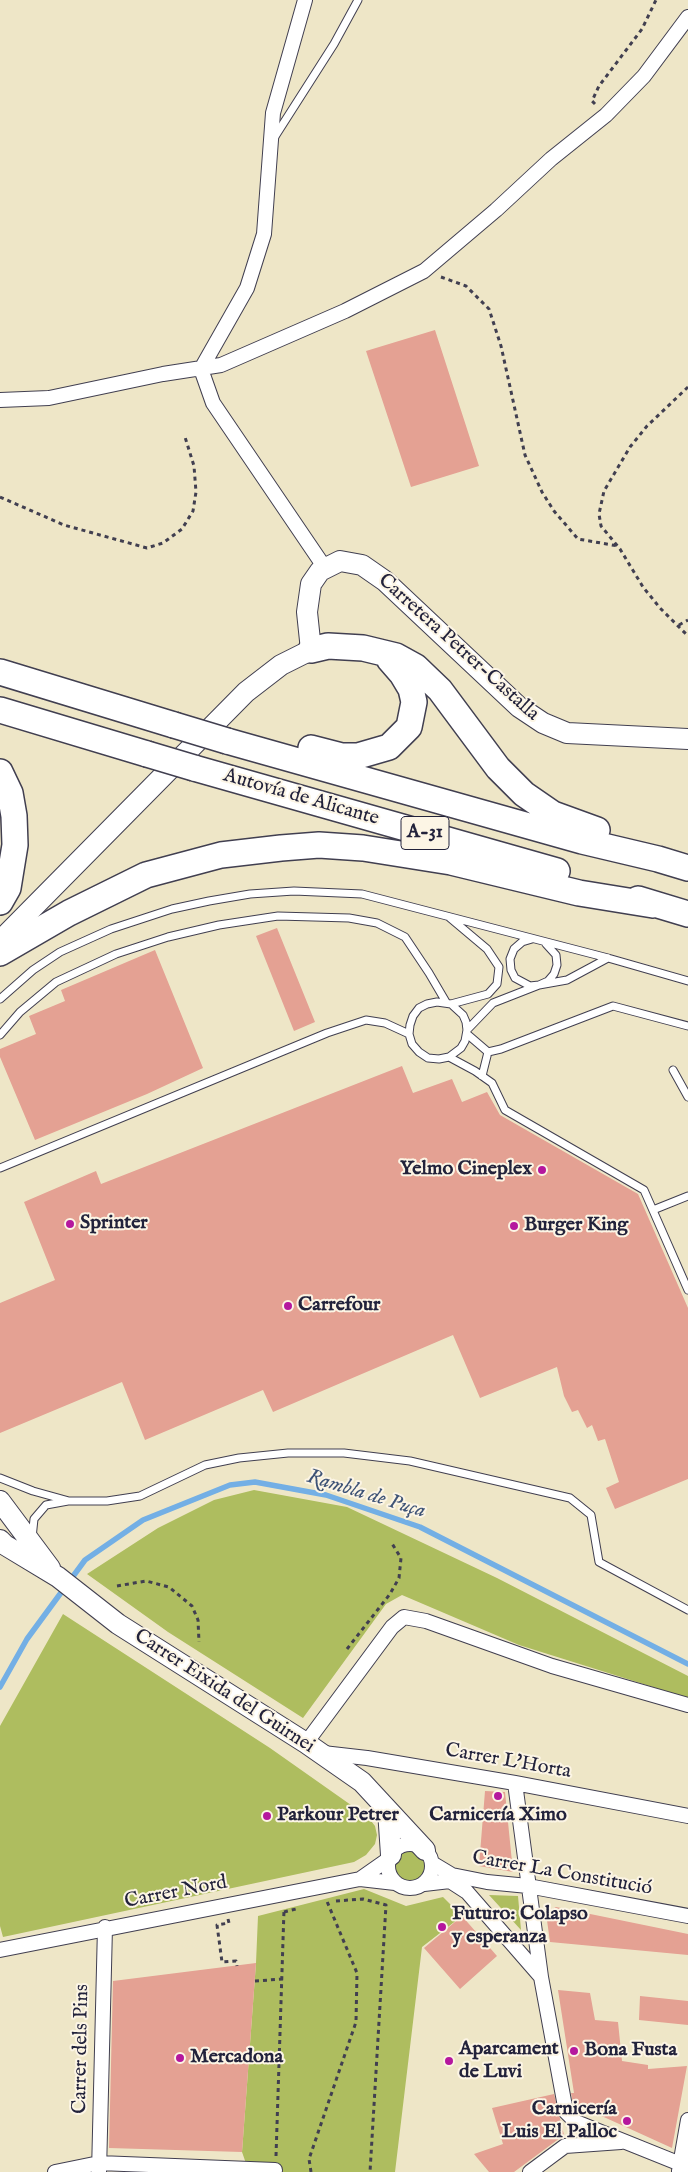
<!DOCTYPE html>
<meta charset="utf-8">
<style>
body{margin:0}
canvas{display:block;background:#eee6c7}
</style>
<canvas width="688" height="2172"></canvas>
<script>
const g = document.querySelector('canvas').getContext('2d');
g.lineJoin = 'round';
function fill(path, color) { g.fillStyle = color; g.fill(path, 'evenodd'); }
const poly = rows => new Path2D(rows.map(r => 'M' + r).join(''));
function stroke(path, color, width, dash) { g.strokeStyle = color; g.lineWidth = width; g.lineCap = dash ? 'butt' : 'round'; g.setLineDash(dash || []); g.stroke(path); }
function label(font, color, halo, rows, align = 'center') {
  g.font = font + ' "IM FELL English",serif'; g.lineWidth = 4; g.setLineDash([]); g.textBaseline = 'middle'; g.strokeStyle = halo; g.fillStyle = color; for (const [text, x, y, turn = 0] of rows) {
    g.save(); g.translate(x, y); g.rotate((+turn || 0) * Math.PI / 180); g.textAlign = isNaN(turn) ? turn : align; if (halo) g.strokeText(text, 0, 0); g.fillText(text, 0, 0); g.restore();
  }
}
fill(poly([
 [254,1490,347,1507,497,1578,688,1676,688,1698,519,1645,402,1595,386,1604,303,1718,168,1632,87,1574,158,1528,214,1500],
 [63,1614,270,1748,368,1817,375,1826,377,1835,375,1844,366,1855,354,1862,3,1937,0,1926,0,1726],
 '393 1867a17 17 0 1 1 34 0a17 17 0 1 1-34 0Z',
 [364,1889,406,1906,443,1897,462,1916,422,1947,395,2172,249,2172,242,2152,256,1963,258,1916],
 [489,1895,518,1896,521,1930]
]), '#aebd5f');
stroke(poly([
 [0,1687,27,1639,85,1560,143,1520,230,1485,255,1482,326,1495,420,1527,688,1664]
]), '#73afe5', 5.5);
fill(poly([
 [435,330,479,466,411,487,366,351],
 [277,928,315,1022,294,1031,256,936],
 [155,950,203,1068,147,1094,35,1140,0,1057,0,1049,36,1034,29,1016,65,1001,61,990],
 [402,1066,413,1093,452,1079,462,1102,487,1092,500,1115,638,1194,688,1308,688,1479,615,1509,606,1488,619,1482,605,1439,598,1441,592,1425,587,1428,578,1410,572,1412,564,1396,557,1367,480,1398,453,1335,273,1412,263,1390,145,1440,122,1382,0,1433,0,1303,55,1280,24,1202,96,1171,101,1184],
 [485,1791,505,1792,513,1872,479,1866],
 [556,1907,688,1934,688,1955,550,1942,546,1913],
 [462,1916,497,1956,460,1989,424,1948],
 [256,1963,242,2152,109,2148,113,1981],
 [558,1990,590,1993,595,2020,618,2022,622,2061,648,2065,648,2069,687,2066,672,2148,573,2103,571,2093,574,2093],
 [640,1996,688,2001,688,2025,639,2020],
 [554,2094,564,2135,514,2172,489,2172,474,2154,503,2144,492,2108]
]), '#e4a193');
const lane = poly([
 [274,138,334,44,358,0],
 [449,917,487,949,499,967,497,984,488,994,451,1004],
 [532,939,522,942,514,949,510,959,511,970,515,978,530,986,539,985,548,981,554,974,557,965,556,955,546,944],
 [0,999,33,970,60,952,111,929,172,909,209,901,250,894,294,891,362,894,608,958,688,981],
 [467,1030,493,1003,539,985,567,980,608,958],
 [467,1034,488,1052,501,1049,613,1006,688,1026],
 [0,1035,20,1012,56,982,116,954,168,937,219,925,278,916,349,918,377,923,405,937,429,973,446,1002],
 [449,1057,461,1048,465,1041,467,1030,466,1022,463,1015,451,1004,437,1002,427,1004,419,1008,413,1016,410,1025,409,1034,412,1044,419,1052,428,1058,439,1059,449,1057,475,1071,492,1083,505,1110,644,1190,688,1290],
 [673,1070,688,1097],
 [482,1076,488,1052],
 [0,1168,327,1033,366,1020,385,1023,409,1034],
 [653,1210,688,1196],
 [0,1478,33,1491,69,1501,107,1501,140,1496,205,1465,239,1458,288,1453,344,1453,410,1461,570,1498,591,1515,599,1562,688,1610],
 [32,1538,34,1519,46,1505,68,1501]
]);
const street = poly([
 [305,0,273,113,264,234,247,288,201,369,213,403,325,568],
 [0,400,49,398,163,374,221,365,345,311,424,271,496,210,551,159,606,115,644,76,688,17],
 [306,1743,392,1627,404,1617,426,1621,552,1666,688,1705],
 [323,1753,367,1758,515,1783,688,1816],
 [515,1783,541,1977],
 '388 1866a22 22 0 1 1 44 0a22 22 0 1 1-44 0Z',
 [432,1863,452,1875,487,1882,528,1886,688,1916],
 [360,1879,390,1858],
 [424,1884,450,1881,467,1892,541,1977,566,2112,576,2122,688,2167],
 [0,1950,360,1879,395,1883],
 [679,2171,688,2120],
 [55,2172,99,2163,275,2170],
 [99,2172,105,1927],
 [530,2172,565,2146,621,2142]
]);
const secondary = poly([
 [0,941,246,692,281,665,311,650,307,612,311,584,320,571,340,561,362,565,385,581,519,707,543,723,567,733,688,739],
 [0,1501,50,1568],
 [0,1540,5,1545,58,1577,118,1624,306,1743,362,1782,425,1850],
 [388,1810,391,1855]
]);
const highway = poly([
 [311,650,328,646,363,648,396,656,416,667,440,690,498,768,524,794,553,814,597,830],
 [0,672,174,725],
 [0,710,147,754],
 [227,741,582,841,658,859,688,868],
 [311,748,342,756,358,756,389,747,409,727,414,702,411,689,402,674,389,659],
 [194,768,557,871],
 [0,772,10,793,14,816,15,845,8,888,0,902],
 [638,899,688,914],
 [0,953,69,913,146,875,221,855,281,848,319,845,363,848,451,862,579,893,653,905]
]);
stroke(lane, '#413f50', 9);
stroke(street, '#413f50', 16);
stroke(secondary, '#413f50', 22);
stroke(highway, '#413f50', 28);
stroke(poly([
 [595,104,592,101,599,86,642,29,656,0],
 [441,277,466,286,489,309,501,346,525,455,542,492,554,511,578,539,618,546],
 [688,387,647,426,630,447,604,491,599,514,601,526,620,549,643,587,660,608,688,636],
 [0,497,64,525,147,548,163,543,182,529,193,511,196,492,194,466,185,437],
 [679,625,688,620],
 [117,1586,146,1581,169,1587,192,1606,198,1620,199,1642],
 [347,1649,390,1594,399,1578,401,1558,391,1542],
 [336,1901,363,1899,386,1905,370,2172],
 [284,1912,296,1909],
 [228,1919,229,1923,217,1925,222,1962,236,1961,237,1966],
 [255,1981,283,1979],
 [276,2156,284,1910],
 [311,2172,309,2159,356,2022,357,1973,326,1899]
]), '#413f50', 3, [4, 4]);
stroke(lane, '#fff', 7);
stroke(street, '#fff', 14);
stroke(secondary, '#fff', 20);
stroke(highway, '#fff', 25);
const highwayBridge = poly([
 [174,725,227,741],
 [147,754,194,768]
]);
stroke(highwayBridge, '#413f50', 28, []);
stroke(highwayBridge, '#fff', 25);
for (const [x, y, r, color] of [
 [542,1170,5,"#b5179e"],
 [70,1224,5,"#b5179e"],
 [514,1226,5,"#b5179e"],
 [288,1306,5,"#b5179e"],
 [498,1796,5,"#b5179e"],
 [267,1816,5,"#b5179e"],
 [442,1927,5,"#b5179e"],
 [574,2051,5,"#b5179e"],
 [180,2058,5,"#b5179e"],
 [449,2061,5,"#b5179e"],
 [627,2121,5,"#b5179e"]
]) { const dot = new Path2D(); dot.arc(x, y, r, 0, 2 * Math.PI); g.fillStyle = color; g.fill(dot); stroke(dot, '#fcf5e5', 2); }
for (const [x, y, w] of [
 [425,833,48]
]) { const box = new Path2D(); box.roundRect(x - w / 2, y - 16.5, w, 33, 4); g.fillStyle = '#fcf5e5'; g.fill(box); stroke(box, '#22223b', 1); }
label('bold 19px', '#22223b', null, [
 ["A-31",425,833]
]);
label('20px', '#22223b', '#fcf5e5', [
 ["Carretera Petrer-Castalla",458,648,42],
 ["Autovía de Alicante",301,798,16],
 ["Carrer Eixida del Guirnei",224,1692,33],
 ["Carrer L'Horta",508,1762,10],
 ["Carrer La Constitució",562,1874,10],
 ["Carrer Nord",176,1893,-11],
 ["Carrer dels Pins",82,2049,-89]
]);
label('bold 20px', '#22223b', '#fcf5e5', [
 ["Yelmo Cineplex",532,1170,"right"],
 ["Sprinter",80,1224],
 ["Burger King",524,1226],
 ["Carrefour",298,1306],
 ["Parkour Petrer",277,1816],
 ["Carnicería Ximo",498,1816,"center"],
 ["Futuro: Colapso",452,1915],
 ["y esperanza",452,1938],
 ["Aparcament",459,2050],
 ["de Luvi",459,2073],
 ["Bona Fusta",584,2051],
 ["Mercadona",190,2058],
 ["Carnicería",617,2110,"right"],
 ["Luis El Palloc",617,2133,"right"]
], 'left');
label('italic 21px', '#3e5376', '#fcf5e5', [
 ["Rambla de Puça",366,1495,17]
]);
</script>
